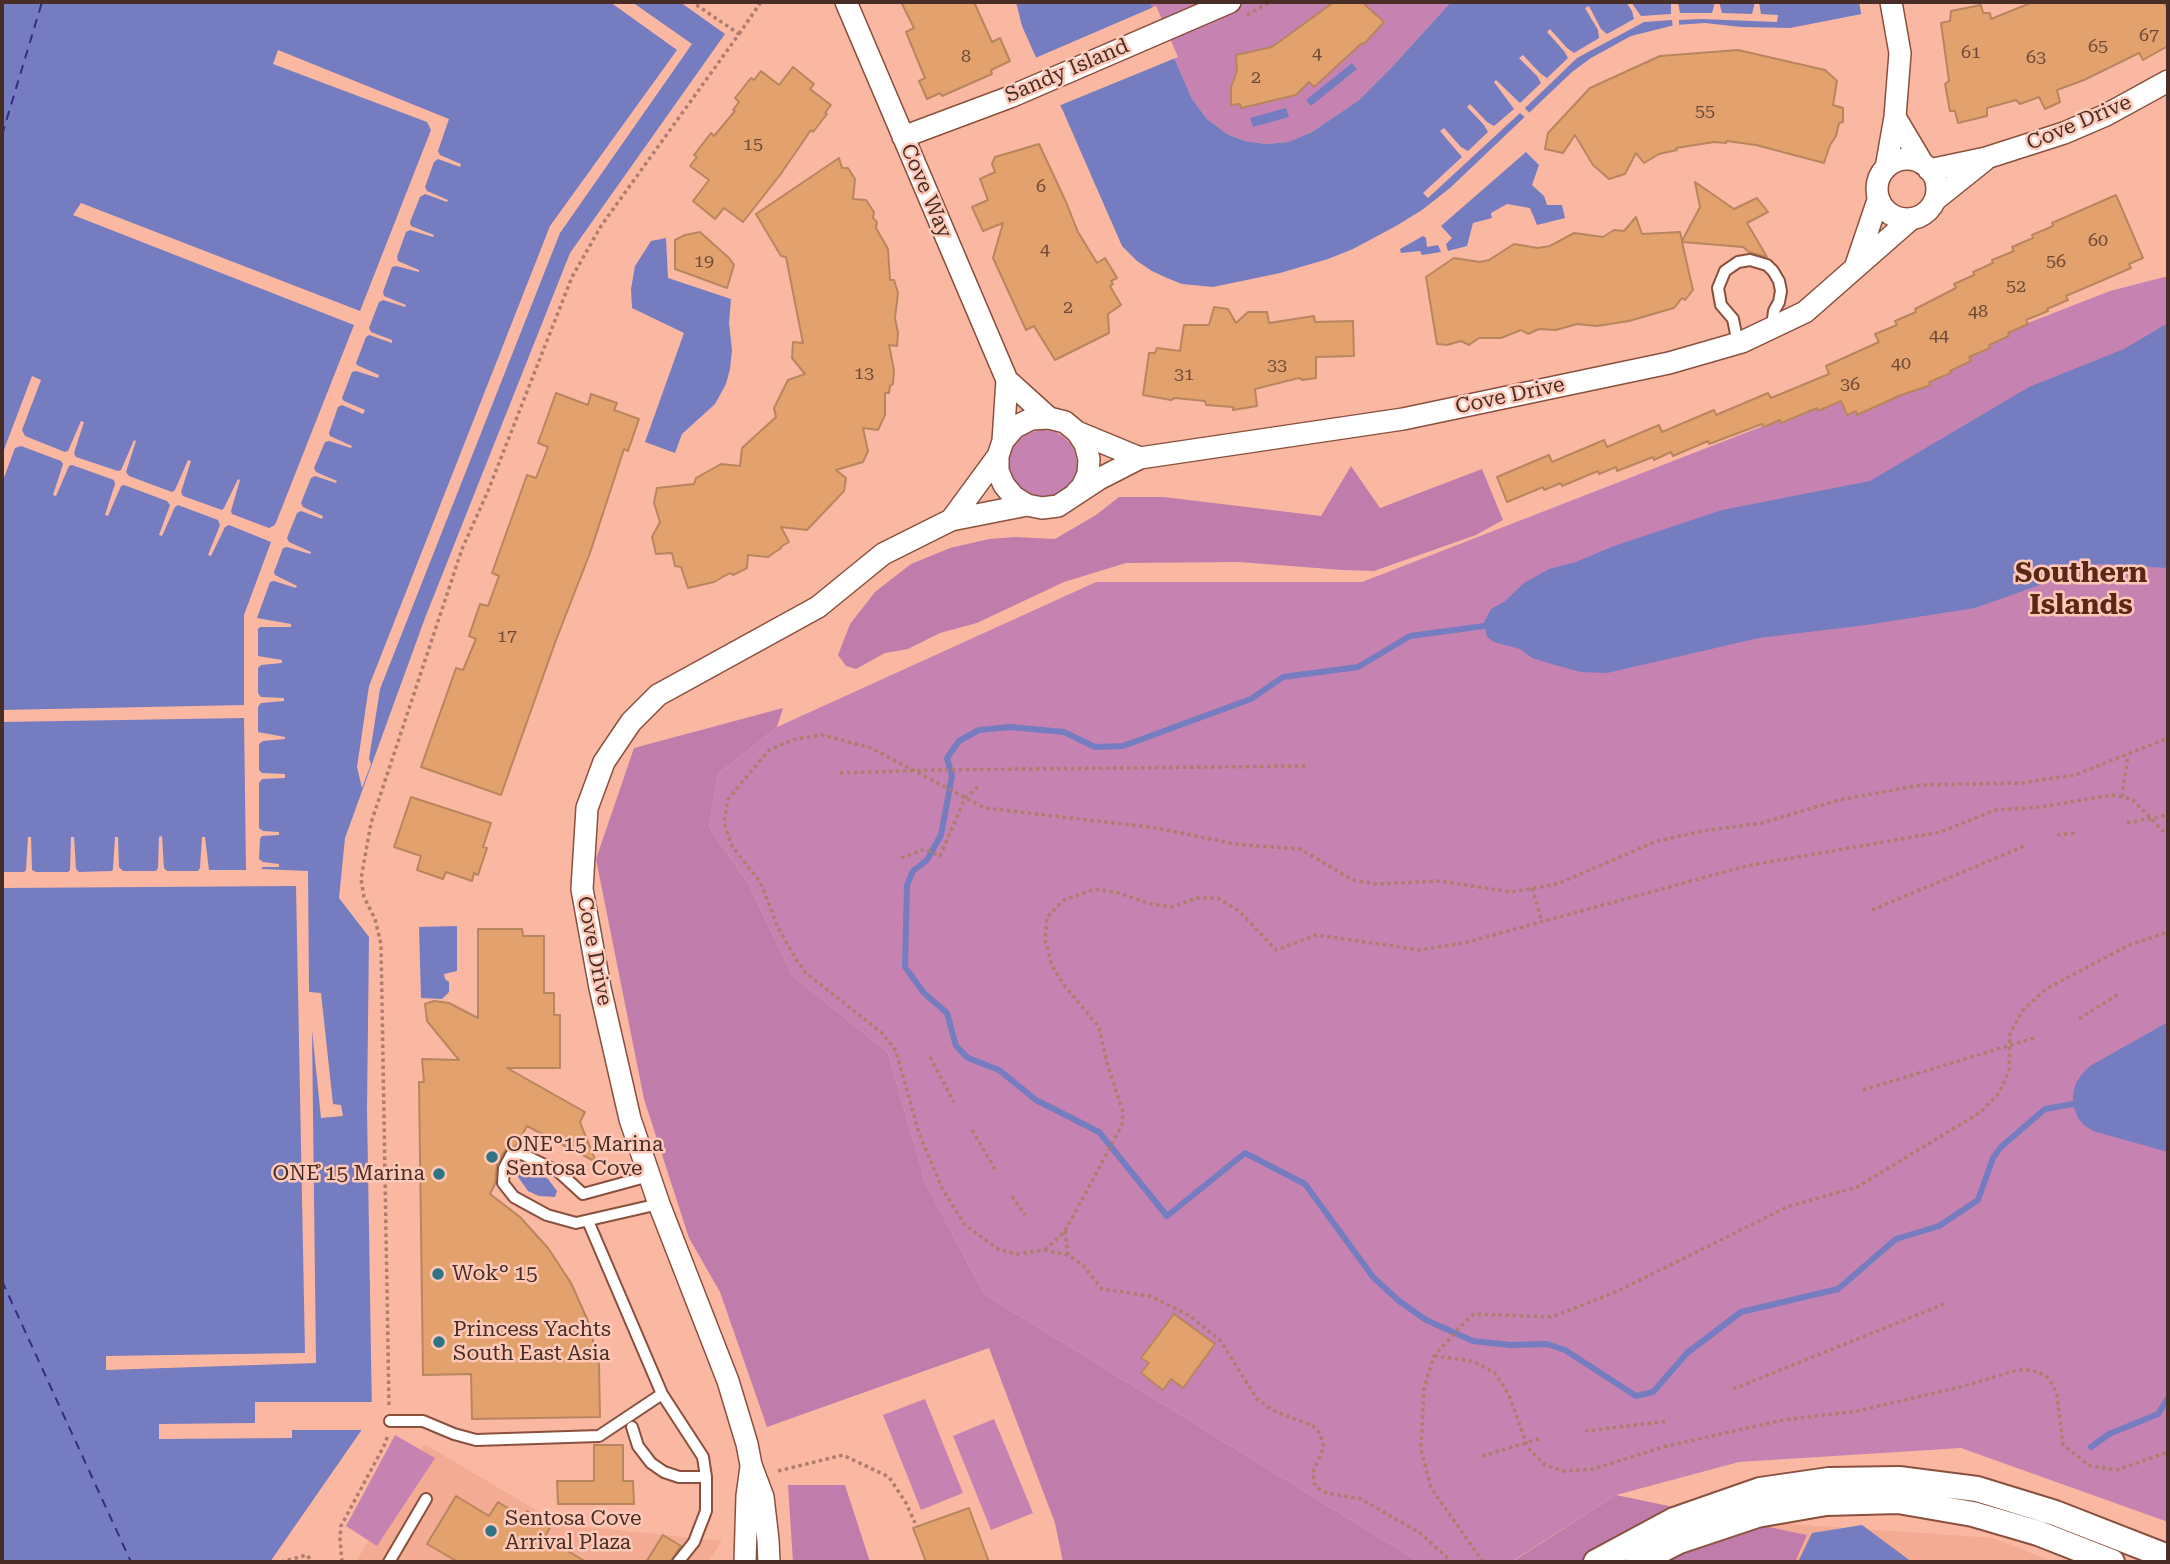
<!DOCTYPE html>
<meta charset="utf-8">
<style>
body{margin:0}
#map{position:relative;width:2170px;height:1564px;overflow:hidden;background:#fab8a3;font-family:"Roboto Serif",serif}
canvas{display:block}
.frame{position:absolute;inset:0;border:4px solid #472d25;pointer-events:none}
</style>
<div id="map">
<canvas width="2170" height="1564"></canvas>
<div class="frame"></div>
</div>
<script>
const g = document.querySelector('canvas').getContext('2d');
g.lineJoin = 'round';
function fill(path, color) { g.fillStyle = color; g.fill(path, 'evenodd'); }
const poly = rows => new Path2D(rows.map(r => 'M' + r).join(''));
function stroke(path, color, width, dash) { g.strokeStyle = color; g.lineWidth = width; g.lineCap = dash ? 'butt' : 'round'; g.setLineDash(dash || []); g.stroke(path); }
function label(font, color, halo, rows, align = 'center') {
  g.font = font + ' "Roboto Serif",serif'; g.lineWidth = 5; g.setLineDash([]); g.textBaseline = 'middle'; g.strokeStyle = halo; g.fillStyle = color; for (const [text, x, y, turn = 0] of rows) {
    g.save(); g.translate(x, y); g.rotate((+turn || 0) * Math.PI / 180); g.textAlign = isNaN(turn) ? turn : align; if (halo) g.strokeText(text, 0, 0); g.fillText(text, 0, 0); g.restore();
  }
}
fill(poly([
 [424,1444,560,1524,722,1541,708,1562,356,1562],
 [1775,1523,1994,1538,2053,1562,1689,1562]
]), '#f3ab93');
fill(poly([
 [1150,2,1451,2,1392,67,1359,100,1312,132,1288,142,1266,144,1245,141,1227,134,1207,119,1192,99],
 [2168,276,2168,1522,1961,1448,1739,1462,1616,1495,1511,1562,1419,1562,984,1294,925,1182,888,1053,792,975,749,885,709,827,718,774,777,727,1096,582,1362,582,2110,291],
 '1009 464a34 34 0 1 1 68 0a34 34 0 1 1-68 0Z',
 [925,1399,963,1493,921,1510,883,1415],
 [994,1419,1033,1513,991,1530,953,1436],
 [395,1435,435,1458,377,1546,346,1526]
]), '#c683b2');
fill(poly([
 [1351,466,1380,508,1482,469,1503,520,1476,535,1374,571,1342,570,1239,562,1126,563,1064,582,977,623,940,633,908,649,885,653,856,669,846,666,838,655,850,624,875,592,911,564,950,548,989,539,1015,537,1055,539,1096,515,1119,497,1164,497,1321,516],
 [783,708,777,727,718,774,709,827,749,885,792,975,888,1053,925,1182,984,1294,1419,1562,1063,1562,1055,1523,989,1348,767,1427,720,1292,689,1238,644,1099,596,859,634,748],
 [788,1485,845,1485,870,1562,793,1562],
 [1616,1495,1807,1535,1795,1562,1512,1562]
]), '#c07dac');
fill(poly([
 [2,2,680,2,725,34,570,253,425,618,345,838,339,898,369,937,367,1109,372,1415,270,1562,2,1562],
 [1016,2,1150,2,1192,99,1207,119,1227,134,1245,141,1266,144,1288,142,1312,132,1359,100,1392,67,1451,2,1923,2,1790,28,1741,27,1705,23,1675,25,1631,36,1591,58,1572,72,1450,188,1422,210,1396,226,1353,249,1328,259,1280,273,1213,287,1182,284,1167,278,1152,271,1137,261,1122,246,1063,111,1034,53,1022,26],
 [1352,63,1357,69,1311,106,1306,100],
 [1286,108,1289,117,1253,127,1250,118],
 [1526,152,1539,165,1532,185,1544,196,1547,205,1562,205,1565,218,1537,225,1530,208,1507,204,1491,213,1492,218,1473,223,1467,246,1448,251,1446,244,1452,238,1441,226],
 [1423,236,1426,238,1427,247,1438,245,1441,252,1422,255,1420,251,1401,253,1400,249],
 [666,238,668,278,731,299,729,323,732,350,730,369,726,384,715,404,682,434,675,453,645,442,684,333,632,308,631,289,635,266,651,241],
 [2168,323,2168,568,2099,564,1975,608,1866,625,1759,638,1607,673,1581,672,1555,665,1532,658,1520,649,1494,642,1487,637,1484,622,1491,609,1504,602,1524,583,1549,569,1576,562,1614,546,1722,510,1870,481,2029,387,2124,349],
 [457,926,457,971,444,974,445,979,449,982,449,992,442,999,421,998,419,927],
 [2168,1022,2168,1152,2093,1131,2084,1125,2078,1118,2074,1108,2073,1096,2075,1085,2081,1075,2090,1066],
 [522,1171,538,1173,548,1179,557,1191,555,1197,539,1196,528,1191,518,1177,519,1173],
 [1862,1525,1912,1562,1798,1562,1812,1533]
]), '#757cc0');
fill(poly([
 [610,2,632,2,692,44,560,233,380,689,369,759,371,764,362,788,357,767,369,686,550,226,677,50],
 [1626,2,1631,2,1641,16,1671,14,1671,2,1678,2,1680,13,1712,13,1715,2,1719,2,1722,13,1752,14,1755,2,1759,2,1761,14,1778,15,1777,22,1701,19,1679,20,1679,28,1673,29,1672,20,1644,22,1577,58,1525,108,1531,115,1527,119,1520,113,1428,198,1423,193,1462,157,1440,131,1444,128,1461,147,1468,151,1488,132,1484,125,1467,107,1470,104,1487,122,1494,126,1514,109,1494,82,1496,80,1520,103,1541,83,1537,76,1519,58,1523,55,1540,73,1547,78,1568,58,1564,51,1547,32,1550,29,1567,48,1574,53,1599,38,1598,30,1585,8,1589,6,1601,29,1607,34,1634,19,1632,11],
 [1859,2,1914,2,1915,7,1862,18],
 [1156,6,1178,57,1056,107,1033,59],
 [278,50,449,119,438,151,440,155,461,164,460,167,438,159,434,162,425,187,427,191,448,200,447,202,425,194,420,197,410,222,411,226,434,235,433,237,410,230,406,232,397,257,398,261,419,270,419,272,396,266,392,267,383,292,384,296,406,305,405,307,383,300,379,302,369,328,371,332,392,340,392,343,369,335,366,337,356,363,357,365,379,375,378,378,356,371,352,372,342,398,344,401,365,410,363,414,342,405,338,407,329,433,330,436,352,446,351,448,329,441,325,442,314,468,316,472,337,481,336,483,315,476,311,478,301,503,303,507,323,516,322,519,301,511,297,513,287,538,289,542,311,552,310,554,287,547,283,548,274,572,275,575,297,586,296,588,274,581,270,582,257,618,291,624,291,627,260,627,258,629,258,656,282,660,282,663,261,665,258,668,258,693,261,697,284,698,284,701,261,703,258,707,258,732,285,737,285,739,263,741,259,744,259,770,262,773,285,774,285,778,262,779,259,783,259,828,263,831,279,832,279,835,262,836,260,839,259,859,263,862,279,864,279,867,263,867,261,869,308,871,309,992,321,993,333,1104,341,1105,343,1116,321,1118,312,1030,316,1363,106,1370,106,1356,305,1353,296,886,2,888,2,872,24,872,26,870,28,837,31,837,32,870,36,872,68,872,70,870,71,837,74,837,76,869,79,872,112,871,113,869,115,837,118,837,119,867,123,871,156,871,158,868,159,837,162,836,164,868,167,871,198,871,200,868,202,837,205,837,209,870,246,870,244,718,2,722,2,710,244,705,244,615,271,542,229,525,225,527,211,556,208,555,220,525,218,520,178,505,175,507,162,536,159,535,170,505,167,501,124,485,121,486,108,516,105,515,115,484,114,480,72,465,69,466,56,496,53,495,63,464,61,461,21,446,15,448,2,483,2,455,32,376,41,380,22,430,25,436,65,452,68,451,81,421,84,422,74,453,76,457,118,471,121,470,134,440,136,441,126,472,129,476,172,492,175,490,188,460,191,461,181,492,183,496,222,510,224,508,238,479,240,480,231,511,232,514,269,528,275,525,354,325,73,215,81,203,360,311,431,130,427,122,273,64],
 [255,1402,375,1402,376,1416,367,1430,292,1430,292,1438,159,1439,159,1424,255,1423]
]), '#fab8a3');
stroke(poly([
 [1484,626,1410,636,1358,667,1283,677,1251,699,1123,746,1095,747,1064,732,1010,727,979,730,959,741,947,758,952,776,941,835,927,860,913,871,907,885,905,967,924,993,947,1013,956,1046,968,1058,999,1070,1036,1100,1099,1132,1167,1216,1245,1153,1305,1184,1373,1277,1399,1301,1426,1320,1473,1341,1511,1345,1547,1344,1565,1350,1636,1396,1653,1392,1687,1353,1741,1312,1838,1289,1896,1239,1939,1226,1978,1200,1993,1158,2001,1147,2045,1109,2073,1104],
 [2091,1447,2109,1434,2158,1414,2168,1398]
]), '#757cc0', 6);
stroke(poly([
 [2,135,42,2],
 [2,1281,131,1562]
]), '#312f81', 2, [9, 7]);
const building = poly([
 [901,2,974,2,992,42,1000,38,1010,61,991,70,992,74,942,96,940,93,927,99,919,81,925,78,906,32,914,28,901,2],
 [1334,2,1362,2,1384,22,1364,44,1362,43,1314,87,1309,82,1296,95,1241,108,1240,104,1231,105,1231,87,1237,71,1236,55,1272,47,1334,2],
 [2033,2,2164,2,2168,10,2168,46,2143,60,2139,53,2084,80,2057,90,2060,102,2045,109,2039,97,2020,104,2016,100,1987,108,1987,116,1958,123,1955,111,1950,111,1945,84,1949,81,1941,23,1950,21,1951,11,1981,5,1983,13,1990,13,1991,19,2033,2],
 [1738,50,1825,70,1837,81,1833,105,1843,108,1843,122,1839,123,1836,136,1830,145,1824,163,1756,145,1727,141,1726,143,1714,142,1676,148,1677,150,1659,154,1644,163,1636,153,1625,174,1609,179,1593,165,1575,135,1563,153,1545,149,1548,133,1590,88,1660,56,1738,50],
 [793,67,814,84,810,89,831,105,825,113,827,114,813,132,811,130,780,175,743,222,724,208,715,219,693,201,709,180,690,166,697,157,694,155,711,133,714,136,735,111,733,110,739,102,735,98,751,78,754,80,761,71,779,85,793,67],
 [1039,144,1066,202,1078,232,1097,263,1105,258,1117,278,1111,281,1113,284,1110,286,1121,305,1108,314,1109,333,1055,360,1034,326,1026,330,993,258,1003,223,983,231,972,207,988,200,980,179,995,172,992,164,995,157,1039,144],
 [839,158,842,168,848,168,855,179,853,199,866,200,874,212,873,218,877,222,876,228,888,249,890,280,894,280,898,293,895,318,898,333,897,346,889,345,894,370,893,384,890,386,889,393,885,393,885,415,878,430,863,428,868,451,863,462,836,470,846,478,844,491,807,530,781,527,789,542,782,546,781,548,768,557,748,555,747,568,733,575,730,573,714,582,688,588,681,567,675,566,672,553,656,554,652,537,660,522,654,503,657,488,694,484,696,478,721,464,740,466,742,448,776,417,774,408,788,380,805,374,792,358,793,342,803,343,786,257,781,256,756,214,839,158],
 [1695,182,1734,209,1757,198,1768,212,1747,223,1767,257,1749,252,1743,247,1682,242,1693,290,1685,300,1682,298,1674,308,1629,321,1597,326,1577,324,1556,330,1539,329,1528,334,1521,330,1501,338,1479,338,1469,345,1461,341,1447,345,1437,344,1426,277,1454,258,1480,262,1489,260,1514,244,1538,248,1550,246,1574,233,1603,237,1614,230,1624,231,1636,217,1642,234,1680,232,1682,241,1700,207,1695,182],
 [2116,195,2143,258,2129,264,2131,268,2066,296,2068,300,2047,309,2048,311,2026,320,2028,324,2008,333,2009,336,1989,345,1990,348,1969,357,1971,361,1950,371,1951,373,1929,382,1931,385,1901,395,1857,415,1856,411,1847,415,1841,401,1818,411,1817,408,1781,423,1780,420,1764,427,1762,424,1709,444,1708,441,1673,456,1671,452,1654,460,1653,457,1617,471,1616,467,1599,474,1598,471,1562,486,1561,483,1544,490,1543,487,1507,502,1497,477,1549,455,1552,462,1604,440,1607,447,1659,425,1662,432,1714,410,1716,415,1768,393,1771,398,1829,374,1826,366,1879,342,1875,334,1897,325,1895,321,1916,312,1915,309,1956,288,1954,284,1974,275,1973,272,1993,263,1992,260,2014,251,2012,247,2033,238,2032,235,2053,226,2052,223,2116,195],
 [700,232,729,258,734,265,727,288,675,269,675,240,685,235,700,232],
 [1214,307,1228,309,1236,323,1248,312,1267,312,1269,323,1314,316,1315,322,1353,321,1354,356,1316,357,1316,378,1303,380,1299,378,1255,389,1257,406,1233,410,1233,407,1206,405,1205,401,1175,398,1171,400,1143,395,1149,353,1155,353,1157,348,1180,351,1184,325,1209,325,1214,307],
 [556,393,588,405,591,394,617,403,614,410,639,419,628,451,624,449,590,553,556,640,501,795,421,767,456,668,463,670,476,639,469,636,480,604,488,606,499,576,492,573,527,475,536,478,548,447,538,443,556,393],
 [411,797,491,823,483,847,487,848,478,875,474,873,472,881,446,872,443,879,417,870,421,856,394,847,411,797],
 [478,929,522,929,523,936,544,936,544,993,554,993,554,1015,560,1015,560,1068,507,1068,585,1112,580,1122,596,1162,527,1126,515,1147,506,1149,497,1164,495,1184,490,1194,520,1217,548,1248,571,1283,588,1321,599,1365,600,1417,472,1419,471,1374,423,1375,419,1082,424,1082,422,1059,459,1060,427,1021,425,1004,434,1001,449,1003,478,1018,478,929],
 [1174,1314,1215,1344,1183,1388,1171,1379,1163,1390,1141,1373,1149,1363,1141,1358,1174,1314],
 [594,1445,623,1445,623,1481,633,1481,634,1504,558,1504,557,1481,594,1481,594,1445],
 [456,1496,489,1516,498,1502,523,1518,527,1511,551,1525,545,1537,586,1562,458,1562,427,1544,456,1496],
 [969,1508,989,1562,926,1562,913,1528,969,1508],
 [663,1535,681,1546,670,1562,646,1562,663,1535]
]);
fill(building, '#e3a16e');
stroke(building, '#b8865e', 2);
const service = poly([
 [1738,344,1733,319,1721,305,1718,288,1725,271,1738,262,1750,260,1767,265,1773,271,1779,281,1781,291,1779,302,1774,311,1772,327],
 [649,1176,583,1194,559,1172,522,1154,511,1155,504,1168,503,1183,514,1197,547,1215,576,1223,659,1204],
 [588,1221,662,1394,703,1457,706,1477,706,1511,694,1542,678,1562],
 [390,1421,423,1421,454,1434,476,1440,599,1436,662,1394],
 [632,1427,638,1446,651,1463,664,1472,679,1477,706,1477],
 [389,1562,426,1499]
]);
const minor = poly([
 [846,2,1007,380,1049,418],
 [1895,117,1923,164],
 [903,137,1010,97,1230,2],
 '1877 189a30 30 0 1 1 60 0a30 30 0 1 1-60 0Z',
 [1886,168,1895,117,1900,53,1891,2],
 [1929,170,1986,158,2064,133,2106,115,2168,81],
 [1935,200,1985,160],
 [1856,265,1878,200],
 [1003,441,1007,380],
 [998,456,998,471,1004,485,1014,497,1027,505,1042,508,1058,506,1099,479,1140,458,1403,419,1669,363,1742,342,1805,312,1911,219],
 [1076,493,1082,487,1088,474,1089,459,1085,444,1077,432],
 [951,520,998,456,1003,441,1015,427,1031,419,1049,418,1065,422,1077,432,1140,458],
 [745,1562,747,1496,751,1467],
 [769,1562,768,1540,763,1497,751,1465,747,1444,728,1381,659,1204,630,1119,600,988,582,889,587,808,604,762,631,722,658,695,818,607,883,554,951,520,1027,505]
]);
const tertiary = poly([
 [1596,1562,1674,1520,1760,1490,1829,1480,1899,1479,1977,1489,2055,1513,2168,1557],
 [1638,1562,1679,1541,1757,1515,1826,1503,1898,1501,1973,1514,2038,1533,2112,1562]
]);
stroke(service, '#89503d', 14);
stroke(minor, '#89503d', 24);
stroke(tertiary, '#89503d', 28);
stroke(poly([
 [1247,15,1270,2],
 [739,34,761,2],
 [840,773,935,770,1306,766],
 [2122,797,2128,755],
 [2127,823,2168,815],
 [2057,835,2075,833],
 [901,858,925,849,940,856,965,798,978,787],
 [1532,888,1542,922],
 [1872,910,2027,845],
 [2079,1019,2120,993],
 [930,1057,954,1102],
 [1863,1090,2034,1038],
 [972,1130,996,1171],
 [1012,1196,1025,1215],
 [1065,1231,1068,1255,1083,1265,1102,1289,1150,1296,1190,1316,1220,1340,1257,1399,1274,1411,1313,1426,1319,1432,1324,1447,1313,1472,1314,1483,1317,1488,1327,1493,1361,1499,1420,1533,1452,1562],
 [1045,1250,1065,1231,1122,1125,1123,1112,1107,1063,1099,1027,1064,985,1052,966,1045,940,1047,917,1064,900,1095,889,1119,893,1151,904,1173,907,1196,898,1218,898,1239,911,1276,950,1316,935,1420,950,1464,943,1746,866,1941,832,1995,810,2040,807,2112,795,2132,799,2165,833,2168,834],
 [1068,1255,1044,1250,1017,1254,998,1249,964,1224,942,1188,919,1133,896,1051,882,1033,806,973,795,958,778,927,760,882,732,846,724,823,728,799,769,750,795,739,823,735,871,748,985,808,1157,828,1234,844,1300,849,1353,880,1375,884,1440,881,1511,892,1557,884,1657,841,1702,831,1762,823,1839,800,1921,785,2021,783,2075,775,2168,738],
 [1434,1356,1473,1361,1495,1373,1509,1395,1528,1448,1545,1465,1564,1471,1593,1469,1663,1447,1783,1420,1858,1411,1964,1386,2018,1370,2028,1370,2038,1372,2047,1377,2053,1385,2057,1395,2063,1445,2090,1466,2117,1470,2168,1452],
 [1733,1389,1947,1303],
 [389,1405,381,944,375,919,364,897,361,879,371,823,462,549,488,491,572,277,601,226,739,34,692,2],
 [1585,1431,1668,1421],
 [1482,1456,1542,1438],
 [778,1471,843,1455,889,1477,906,1503,915,1523],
 [281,1562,307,1555,312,1562],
 [342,1562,340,1539,341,1526,386,1442,387,1437],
 [1483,1562,1431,1488,1421,1449,1424,1388,1434,1356,1461,1326,1474,1314,1552,1317,1618,1291,1787,1207,1857,1187,1981,1112,1998,1094,2009,1071,2010,1034,2022,1011,2046,989,2127,946,2168,932]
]), '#ae7d6e', 3.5, [3.5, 3.5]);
stroke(service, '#fff', 10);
stroke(minor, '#fff', 21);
stroke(tertiary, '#fff', 24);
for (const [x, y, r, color] of [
 [492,1157,7,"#317485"],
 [439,1174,7,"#317485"],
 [438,1274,7,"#317485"],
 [439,1342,7,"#317485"],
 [491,1531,7,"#317485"]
]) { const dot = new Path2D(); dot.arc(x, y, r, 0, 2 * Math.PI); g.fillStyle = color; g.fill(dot); stroke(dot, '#fec9b8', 2.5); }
label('18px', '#6e4a37', null, [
 ["67",2149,36],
 ["65",2098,47],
 ["61",1971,53],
 ["4",1317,54],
 ["8",966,57],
 ["63",2036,58],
 ["2",1256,78],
 ["55",1705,112],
 ["15",753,145],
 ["6",1041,187],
 ["60",2098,241],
 ["4",1045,250],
 ["19",704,262],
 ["56",2056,262],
 ["52",2016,287],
 ["2",1068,308],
 ["48",1978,312],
 ["44",1939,336],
 ["40",1901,364],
 ["33",1277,366],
 ["13",864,374],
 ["31",1184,375],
 ["36",1850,385],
 ["17",507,637]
]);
label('21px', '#472d25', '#fec9b8', [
 ["Sandy Island",1067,71,-23],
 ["Cove Drive",2079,123,-23],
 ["Cove Way",926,191,67],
 ["Cove Drive",1510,396,-12],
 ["Cove Drive",594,951,79]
]);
label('21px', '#472d25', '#fec9b8', [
 ["ONE°15 Marina",506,1145],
 ["Sentosa Cove",506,1169],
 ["ONE ̊15 Marina",425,1174,"right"],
 ["Wok° 15",452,1274],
 ["Princess Yachts",453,1330],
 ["South East Asia",453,1354],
 ["Sentosa Cove",505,1519],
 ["Arrival Plaza",505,1543]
], 'left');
label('bold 28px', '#5b2716', '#fec9b8', [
 ["Southern",2081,574],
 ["Islands",2081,606]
]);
</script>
